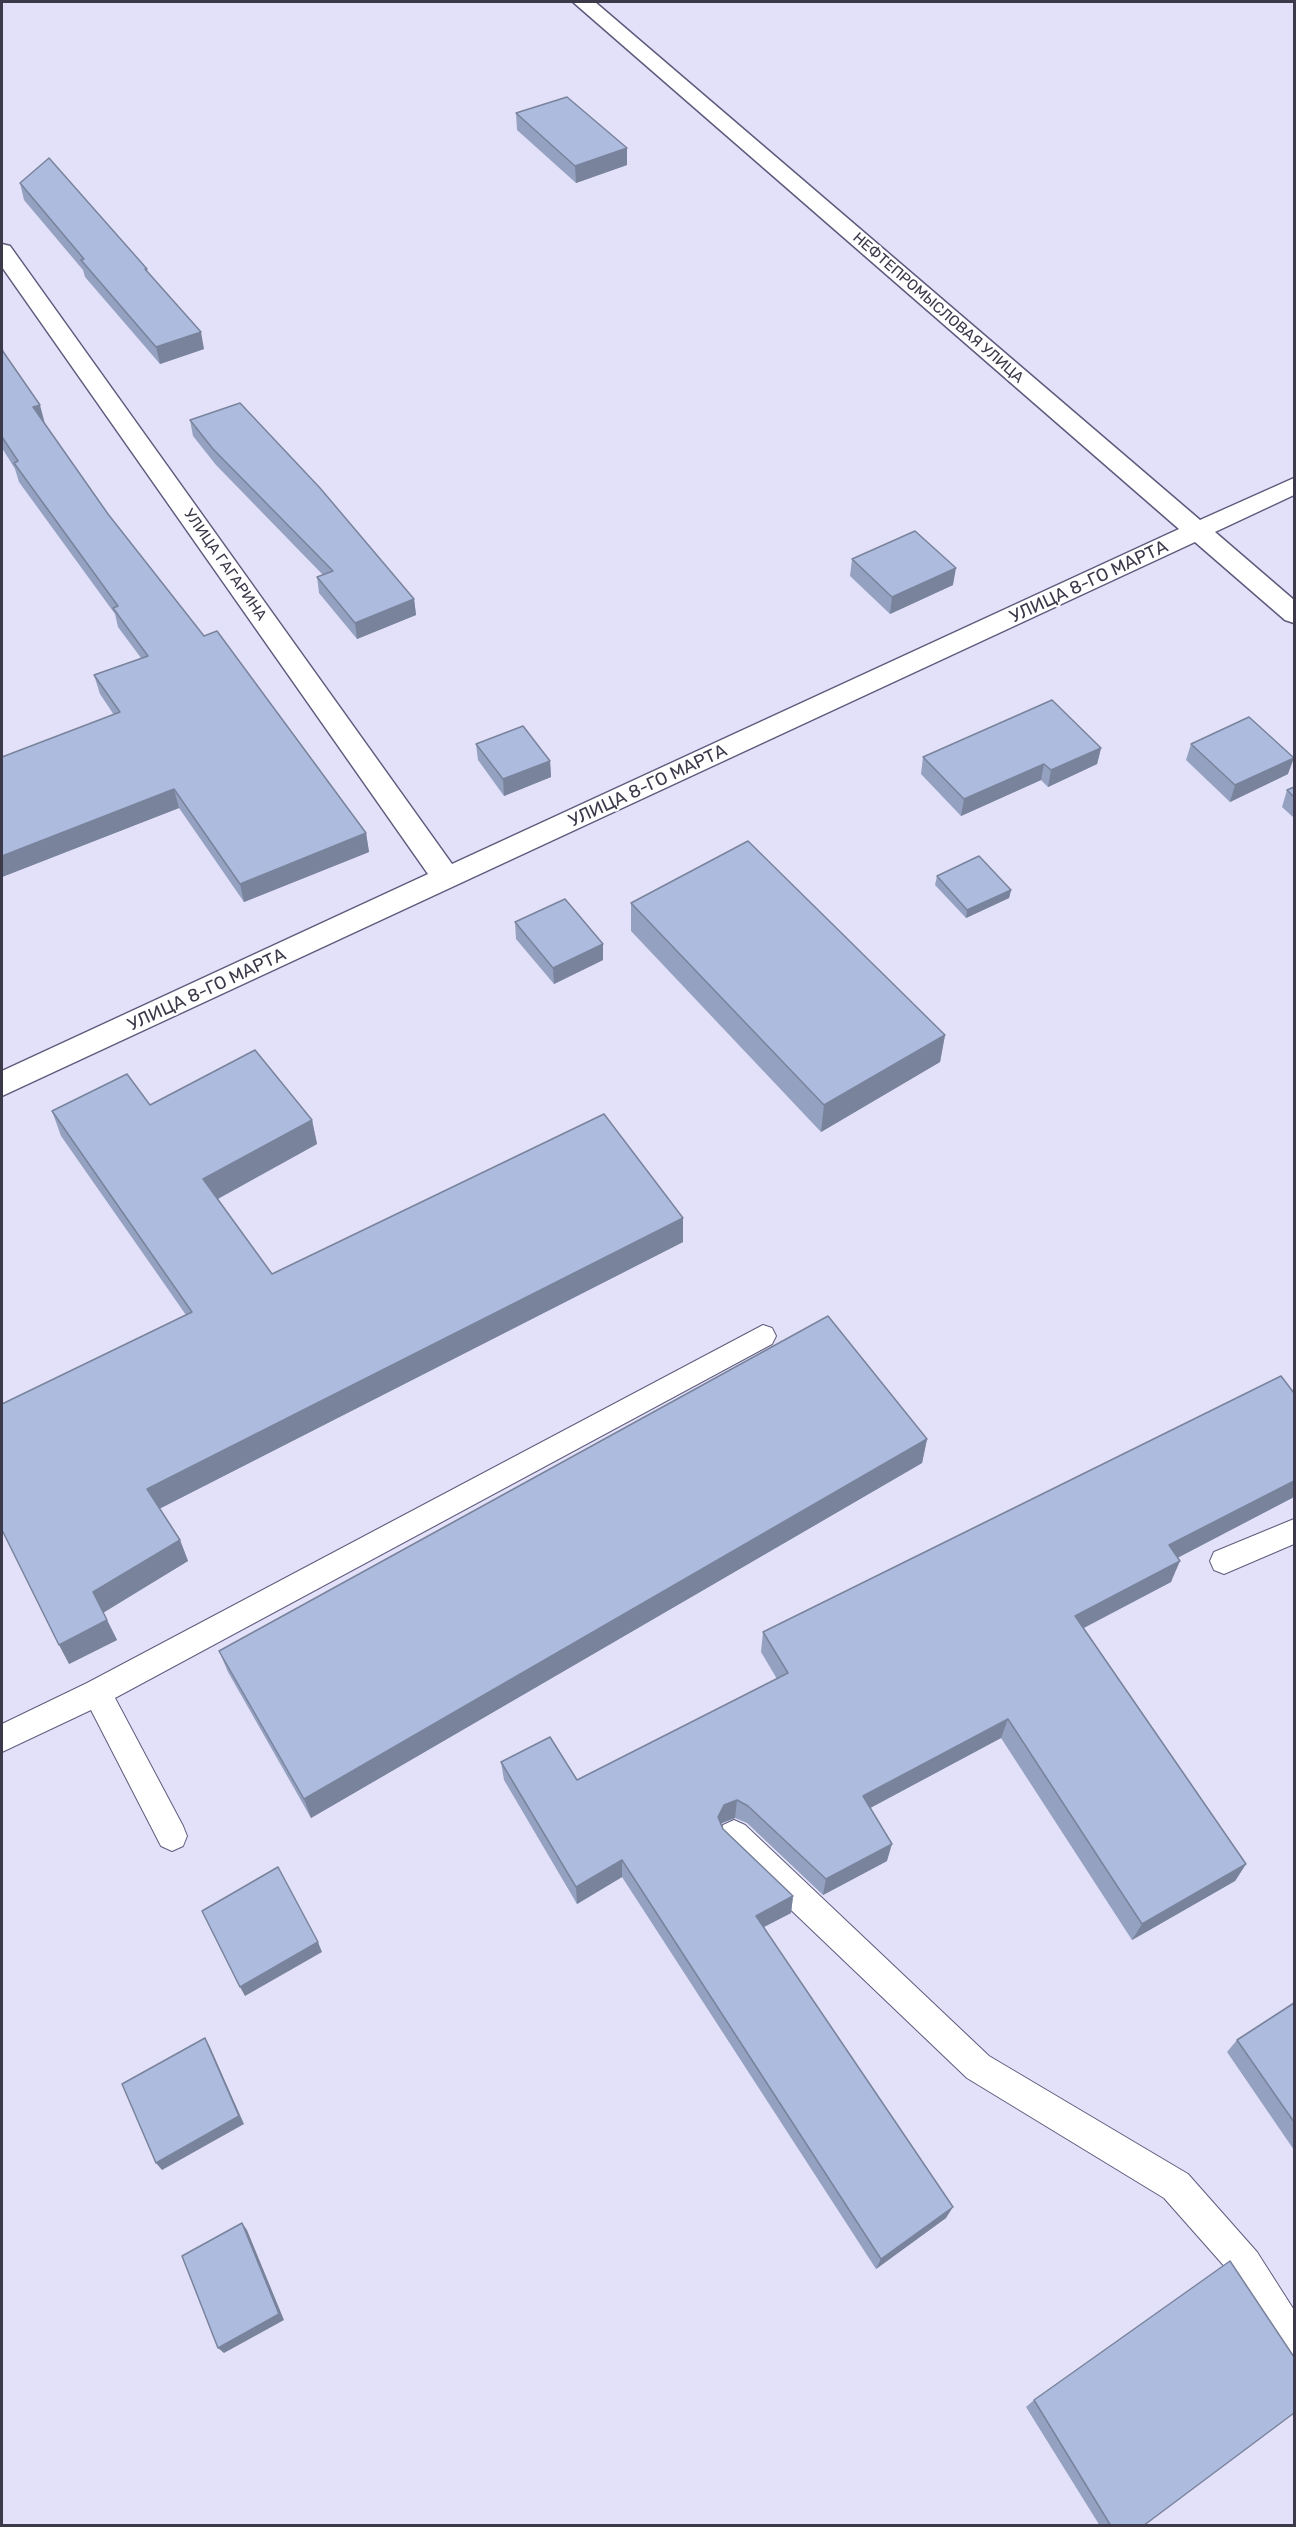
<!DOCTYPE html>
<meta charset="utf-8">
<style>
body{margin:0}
#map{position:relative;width:1296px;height:2527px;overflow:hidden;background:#e3e1f9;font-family:Rubik,sans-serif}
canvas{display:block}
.frame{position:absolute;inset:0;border:3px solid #3c3a4a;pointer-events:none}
</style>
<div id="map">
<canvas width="1296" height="2527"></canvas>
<div class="frame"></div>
</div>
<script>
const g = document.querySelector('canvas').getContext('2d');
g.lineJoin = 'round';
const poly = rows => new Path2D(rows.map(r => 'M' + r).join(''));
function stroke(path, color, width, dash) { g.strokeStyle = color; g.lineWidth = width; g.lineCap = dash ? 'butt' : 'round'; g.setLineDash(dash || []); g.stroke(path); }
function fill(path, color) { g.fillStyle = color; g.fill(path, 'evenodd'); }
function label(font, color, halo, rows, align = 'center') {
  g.font = font + ' Rubik,sans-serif'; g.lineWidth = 4.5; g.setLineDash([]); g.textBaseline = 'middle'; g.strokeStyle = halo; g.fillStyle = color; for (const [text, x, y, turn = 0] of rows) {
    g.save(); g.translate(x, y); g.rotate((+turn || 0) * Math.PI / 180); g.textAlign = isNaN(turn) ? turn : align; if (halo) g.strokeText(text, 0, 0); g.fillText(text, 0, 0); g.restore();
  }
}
const lane = poly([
 [763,1325,772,1328,776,1336,772,1344,115,1698,183,1826,187,1836,183,1846,172,1851,161,1846,91,1710,2,1752,2,1724,87,1683,763,1325],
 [1294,1519,1294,1544,1224,1574,1214,1570,1210,1561,1214,1552,1294,1519],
 [734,1820,745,1825,989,2056,1188,2174,1257,2252,1294,2310,1294,2357,1282,2352,1233,2276,1164,2198,967,2078,723,1845,719,1835,723,1825,734,1820]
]);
const street = poly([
 [573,2,595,2,1200,520,1294,478,1294,495,1215,532,1294,600,1294,623,1285,620,1195,542,2,1096,2,1071,428,874,2,267,2,244,10,246,452,864,1179,529,573,2]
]);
stroke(lane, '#5e5b7d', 2);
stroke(street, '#5e5b7d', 3);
fill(lane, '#fff');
fill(street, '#fff');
fill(poly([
 [516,113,627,148,627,165,576,183,517,130],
 [20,183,147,269,148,273,204,349,160,364,85,277,83,270,24,200],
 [2,344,4,353,45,425,108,514,204,636,366,833,369,852,244,902,179,808,2,877,2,757,114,715,100,694,94,675,141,658,118,627,115,614,19,482,15,469,2,448],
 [190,420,414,599,416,615,357,639,319,593,317,577,323,575,216,465,193,436],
 [852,559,953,585,890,614,850,576],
 [476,744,550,761,551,777,504,796,478,760],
 [1191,744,1288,774,1230,802,1186,760],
 [1101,748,1097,764,1048,787,1041,780,961,816,921,774,923,757],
 [1294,787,1294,818,1282,807,1287,790],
 [937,876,1011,890,1009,898,966,918,935,885],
 [631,903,945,1035,940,1062,821,1132,631,931],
 [515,922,603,960,554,984,516,939],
 [150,1105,312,1120,317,1144,218,1199,272,1274,683,1242,159,1509,180,1540,188,1561,103,1612,117,1640,69,1664,186,1315,61,1136,52,1111],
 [1294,1393,1294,1497,1177,1558,1171,1582,1084,1628,1246,1864,1235,1881,1132,1940,1001,1738,870,1808,887,1861,823,1895,747,1823,735,1818,722,1823,721,1825,723,1829,793,1896,791,1913,764,1927,946,2218,876,2269,622,1877,577,1904,504,1780,501,1762,577,1780,777,1679,761,1652,763,1632],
 [927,1439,922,1463,311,1818,228,1672,219,1651],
 [1294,2003,1294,2150,1227,2052,1237,2040],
 [1034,2400,1143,2526,1100,2526,1026,2407]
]), '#95a1c0');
fill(poly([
 [627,148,627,165,576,183,575,166],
 [201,332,204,349,160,364,156,347],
 [40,405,45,424,33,407],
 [956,568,953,585,890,614,892,597],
 [414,599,416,615,357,639,355,623],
 [1101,748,1097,764,1048,787,1051,770],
 [1294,758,1288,774,1230,802,1235,785],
 [550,761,551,777,504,796,503,779],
 [1044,764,1041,780,961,816,964,799],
 [174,789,179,808,2,877,2,856],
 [366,833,369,852,244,902,240,884],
 [1011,890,1009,898,966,918,967,910],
 [603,944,603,960,554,984,553,968],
 [945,1035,940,1062,821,1132,824,1105],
 [312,1120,317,1144,210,1203,203,1179],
 [683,1218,683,1242,155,1511,147,1489],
 [927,1439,922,1463,311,1818,304,1799],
 [1294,1481,1294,1497,1160,1567,1169,1545],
 [180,1540,188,1561,103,1613,93,1592],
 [1180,1561,1171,1582,1068,1636,1075,1616],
 [107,1620,117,1640,69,1664,59,1645],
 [1008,1719,1001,1738,859,1814,863,1796],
 [737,1800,735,1818,722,1823,717,1834,718,1817,724,1805],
 [892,1844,887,1861,823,1895,826,1879],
 [622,1860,622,1877,577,1904,576,1887],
 [1246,1864,1235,1881,1132,1940,1142,1924],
 [793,1896,791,1913,754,1932,756,1916],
 [318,1942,322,1952,245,1996,240,1987],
 [205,2038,210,2047,244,2124,162,2170,156,2163],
 [953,2207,946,2218,876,2269,881,2259],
 [242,2223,247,2230,284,2320,224,2353,218,2348]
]), '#79839c');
const building = poly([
 [567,97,627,148,575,166,516,113,567,97],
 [49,158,147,269,145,269,201,332,156,347,81,260,84,259,20,183,49,158],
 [2,350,40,405,33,407,108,514,204,636,217,631,366,833,240,884,174,789,2,856,2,757,120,712,94,675,148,656,113,608,118,606,14,463,18,461,2,437,2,350],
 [240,403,320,488,414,599,355,623,317,577,333,571,213,449,190,420,240,403],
 [915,531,956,568,892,597,852,559,915,531],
 [1052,700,1101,748,1051,770,1044,764,964,799,923,757,1052,700],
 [1249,717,1294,758,1235,785,1191,744,1249,717],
 [523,726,550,761,503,779,476,744,523,726],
 [1294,787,1294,797,1287,790,1294,787],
 [748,841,945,1035,824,1105,631,903,748,841],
 [979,856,1011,890,967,910,937,876,979,856],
 [565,899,603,944,553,968,515,922,565,899],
 [255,1050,312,1120,203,1179,272,1274,604,1114,683,1218,147,1489,180,1540,93,1592,107,1620,59,1645,2,1530,2,1404,192,1312,52,1111,127,1074,150,1105,255,1050],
 [828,1316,927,1439,304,1799,219,1651,828,1316],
 [1281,1376,1294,1393,1294,1481,1169,1545,1180,1561,1075,1616,1246,1864,1142,1924,1008,1719,863,1796,892,1844,826,1879,748,1806,737,1800,724,1805,718,1817,723,1829,793,1896,756,1916,953,2207,881,2259,622,1860,576,1887,501,1762,550,1737,577,1780,788,1673,763,1632,1281,1376],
 [278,1867,318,1942,240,1987,202,1911,278,1867],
 [1294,2003,1294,2122,1237,2040,1294,2003],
 [205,2038,239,2116,156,2163,122,2084,205,2038],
 [242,2223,279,2314,218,2348,182,2256,242,2223],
 [1230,2261,1294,2357,1294,2413,1143,2526,1111,2526,1034,2400,1230,2261]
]);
fill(building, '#adbbdf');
stroke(building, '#79839c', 1.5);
label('15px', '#3c3a4a', '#fff', [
 ["НЕФТЕПРОМЫСЛОВАЯ УЛИЦА",938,308,41],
 ["УЛИЦА ГАГАРИНА",225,565,55]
]);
label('18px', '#3c3a4a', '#fff', [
 ["УЛИЦА 8-ГО МАРТА",1089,582,-25],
 ["УЛИЦА 8-ГО МАРТА",648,786,-25],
 ["УЛИЦА 8-ГО МАРТА",207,990,-25]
]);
</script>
